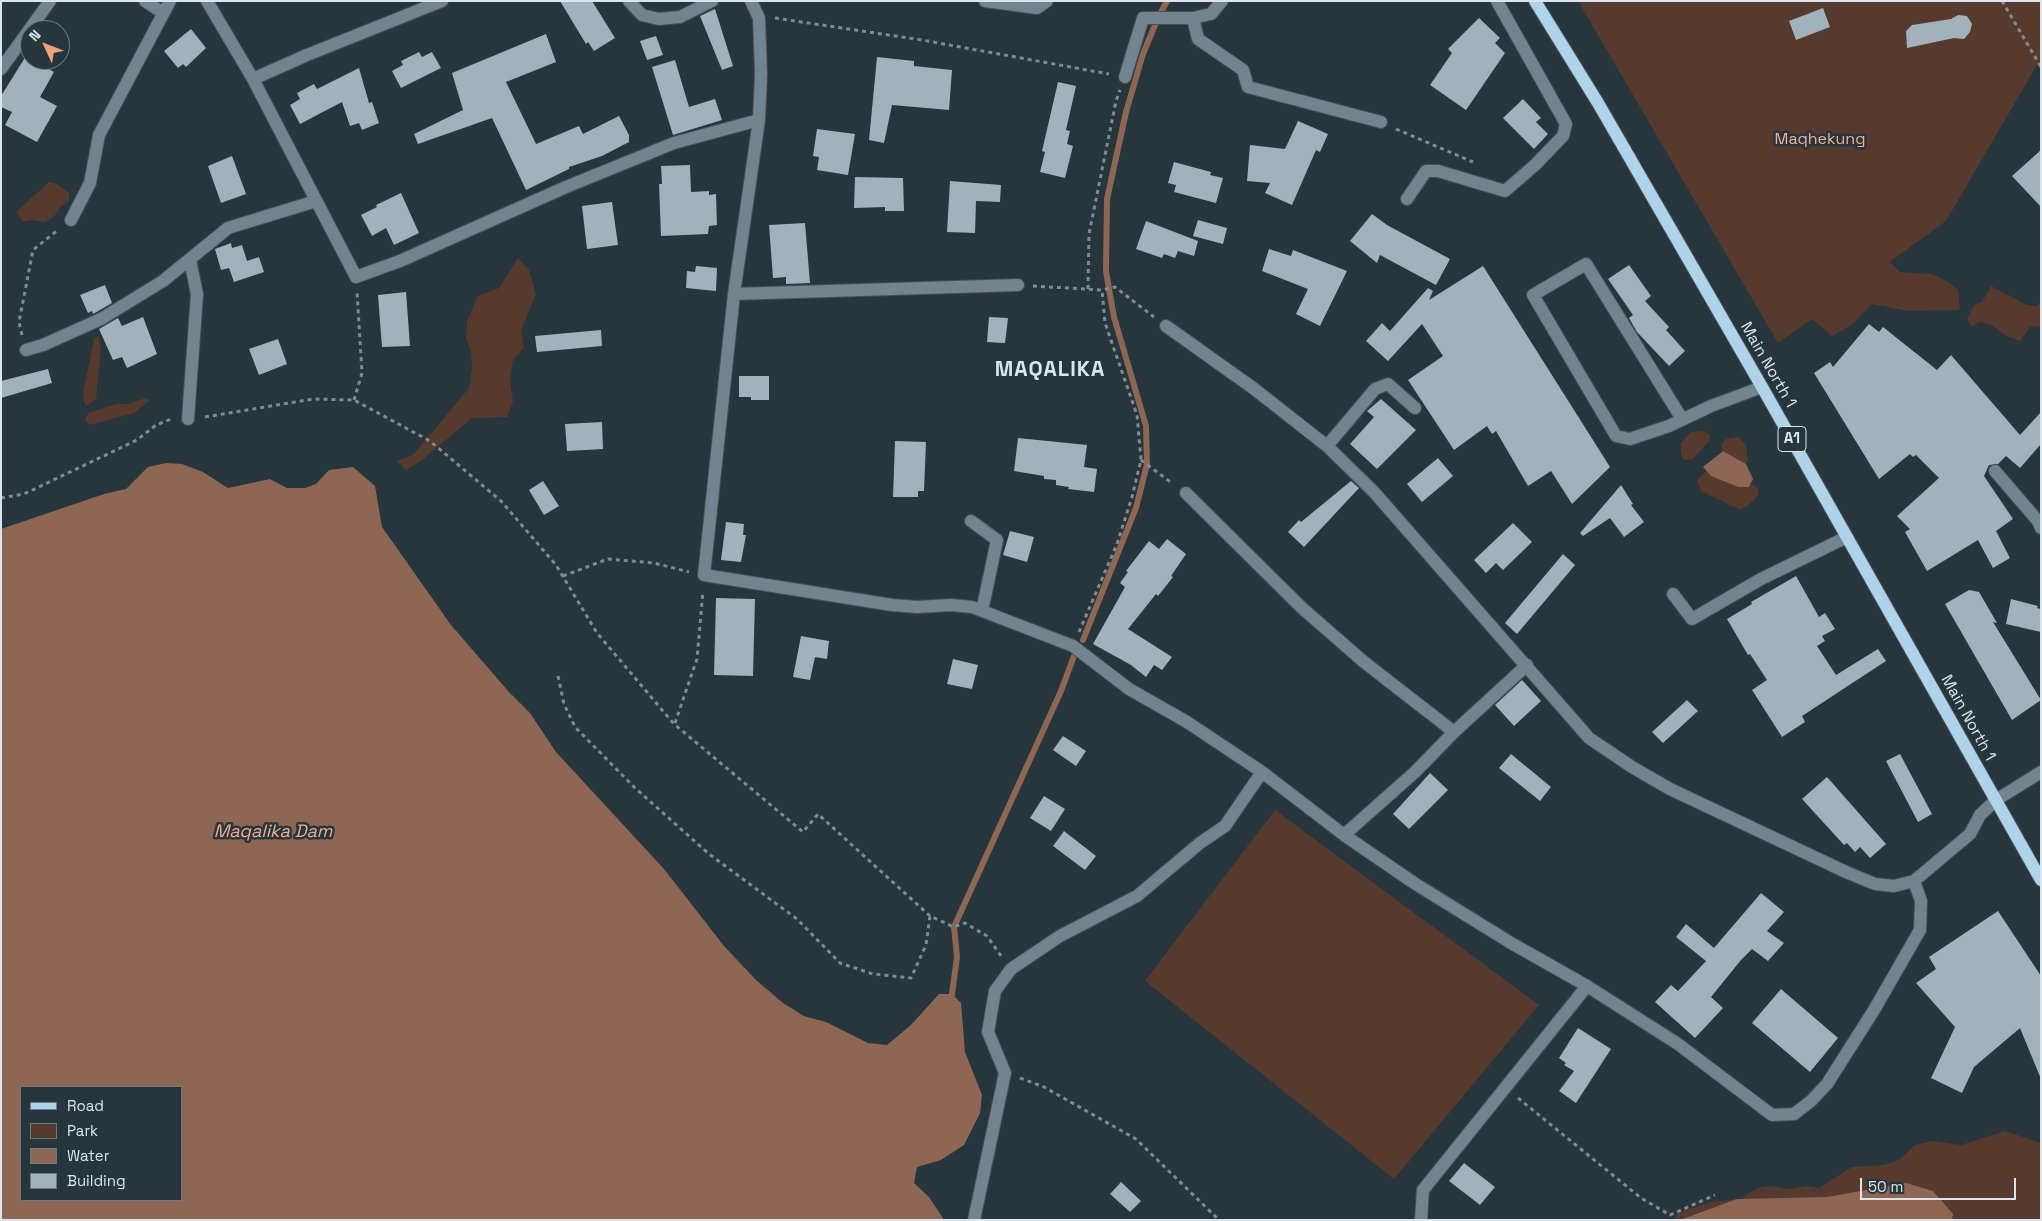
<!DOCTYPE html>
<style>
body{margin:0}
#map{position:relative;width:2042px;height:1221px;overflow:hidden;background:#27353d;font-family:"Space Grotesk",sans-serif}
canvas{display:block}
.frame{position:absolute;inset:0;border:2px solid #dce5eb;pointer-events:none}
.legend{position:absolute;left:20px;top:1086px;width:162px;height:115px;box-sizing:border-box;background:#27353d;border:1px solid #6f7b83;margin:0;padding:6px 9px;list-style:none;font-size:15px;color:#dce5eb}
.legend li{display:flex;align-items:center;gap:10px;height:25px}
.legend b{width:25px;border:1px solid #6f7b83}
.north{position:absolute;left:20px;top:20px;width:50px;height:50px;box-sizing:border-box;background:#27353d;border:1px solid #6f7b83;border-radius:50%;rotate:313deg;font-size:14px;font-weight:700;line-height:20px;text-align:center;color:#dce5eb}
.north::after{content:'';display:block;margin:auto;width:18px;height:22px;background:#f1a17d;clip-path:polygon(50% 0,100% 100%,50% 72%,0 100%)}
.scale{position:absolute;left:1860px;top:1178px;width:156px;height:22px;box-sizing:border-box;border:2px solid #dce5eb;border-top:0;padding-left:6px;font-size:15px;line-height:18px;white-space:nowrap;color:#dce5eb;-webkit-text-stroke:4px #27353d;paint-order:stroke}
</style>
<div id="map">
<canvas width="2042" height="1221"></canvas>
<div class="frame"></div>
<ul class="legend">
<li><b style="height:6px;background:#afd4ea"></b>Road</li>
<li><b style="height:14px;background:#563a2d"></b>Park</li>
<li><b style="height:14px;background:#8e6654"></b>Water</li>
<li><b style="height:14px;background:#a1b2bc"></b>Building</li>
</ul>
<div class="north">N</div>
<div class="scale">50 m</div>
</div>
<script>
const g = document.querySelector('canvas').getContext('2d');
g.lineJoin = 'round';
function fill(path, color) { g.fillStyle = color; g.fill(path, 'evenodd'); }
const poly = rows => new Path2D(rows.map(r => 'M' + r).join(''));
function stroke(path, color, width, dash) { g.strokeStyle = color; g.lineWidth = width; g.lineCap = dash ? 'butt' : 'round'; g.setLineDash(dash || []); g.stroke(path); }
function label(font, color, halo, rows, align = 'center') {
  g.font = font + ' "Space Grotesk",sans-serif'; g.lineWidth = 5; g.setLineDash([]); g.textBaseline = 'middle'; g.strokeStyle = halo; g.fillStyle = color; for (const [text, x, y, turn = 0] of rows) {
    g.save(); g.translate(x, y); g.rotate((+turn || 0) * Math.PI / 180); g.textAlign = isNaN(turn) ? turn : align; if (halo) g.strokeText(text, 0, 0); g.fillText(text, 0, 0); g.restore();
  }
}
fill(poly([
 [1578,1,2041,1,2041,59,2034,70,1946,221,1890,262,1900,272,1932,274,1950,283,1958,290,1960,310,1908,311,1872,304,1850,326,1832,336,1812,319,1778,343],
 [49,182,57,184,69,193,69,201,60,207,54,217,44,222,32,220,23,222,16,212],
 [518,258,529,270,536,294,521,330,524,348,513,360,510,381,513,401,507,417,472,418,422,460,406,470,397,461,413,455,469,388,472,368,471,352,466,337,467,320,478,296,499,288],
 [1991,286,2027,305,2036,306,2041,302,2041,326,2030,327,2020,341,2006,336,1992,325,1980,322,1971,327,1967,319,1974,305,1982,302],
 [98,336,101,348,96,399,86,406,83,399,84,388,94,339],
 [146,398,150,400,134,413,90,425,85,420,88,413,94,411,117,404,128,404],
 [1705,431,1710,435,1709,441,1693,459,1684,460,1681,453,1681,443,1691,432],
 [1739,437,1746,445,1748,461,1746,464,1723,451,1721,445,1726,439],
 [1706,471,1711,476,1738,487,1749,487,1751,484,1758,488,1758,495,1751,503,1741,510,1730,505,1701,491,1697,480],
 [1275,810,1539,1005,1394,1179,1145,981],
 [2005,1131,2041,1143,2041,1220,1948,1220,1852,1204,1734,1220,1674,1220,1677,1213,1711,1202,1740,1199,1757,1188,1770,1186,1789,1189,1807,1186,1819,1188,1852,1167,1884,1165,1899,1160,1915,1145,1932,1141,1961,1145]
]), '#563a2d');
fill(poly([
 [1723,451,1746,464,1753,479,1749,487,1738,487,1711,476,1703,467],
 [166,463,182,464,203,472,228,488,270,479,287,488,305,488,316,484,329,470,353,467,375,486,382,527,451,625,509,692,530,713,556,752,664,869,724,946,756,980,783,1003,804,1016,826,1022,868,1043,887,1045,911,1025,939,994,952,994,961,1003,965,1052,982,1095,980,1113,964,1145,941,1160,917,1167,914,1183,929,1197,944,1220,1,1220,1,529,104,494,126,489,148,467],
 [21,1087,181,1087,181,1200,21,1200],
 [1906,1183,1933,1191,1953,1214,1952,1220,1680,1220,1737,1199,1827,1197]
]), '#8e6654');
stroke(poly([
 [1160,14,1167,1],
 [1083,640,1136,508,1147,464,1146,426,1114,317,1109,289,1106,271,1107,199,1126,112,1143,54,1155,25],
 [948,1000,952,994,957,957,954,927,1061,691,1074,656]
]), '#8e6654', 6);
fill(poly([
 [560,1,592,1,615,38,594,51,588,42,586,44],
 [1823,8,1830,27,1796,40,1789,21],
 [715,9,733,66,722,70,700,16],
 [1958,15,1967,16,1972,24,1970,32,1964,39,1954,38,1907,48,1906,31,1912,25,1951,19],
 [1479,18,1500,38,1495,43,1505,53,1466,110,1430,85,1452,53,1448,49],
 [191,29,206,48,186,67,183,64,178,68,164,51],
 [546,34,556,62,506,82,536,144,579,126,583,134,619,116,629,135,629,142,602,156,569,167,569,169,526,190,492,118,418,144,414,134,463,110,452,73],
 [656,36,663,55,647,60,640,41],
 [419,52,422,57,432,52,441,68,401,88,392,71,403,65,401,61],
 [26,56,54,72,40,97,57,106,37,142,5,125,12,112,1,107,1,96],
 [877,57,914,61,914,66,952,70,949,110,892,105,884,143,869,140],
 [675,60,689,107,715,99,722,120,673,135,652,67],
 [359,68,369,103,372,102,379,123,362,130,359,123,350,126,342,102,300,124,290,105,300,99,297,93,314,84,317,89],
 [1058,82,1076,86,1066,130,1070,131,1067,144,1073,146,1065,178,1040,172,1045,152,1042,151],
 [1523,99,1541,118,1536,122,1548,134,1534,149,1503,118],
 [1298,121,1328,134,1320,152,1316,150,1292,205,1265,193,1270,183,1247,181,1250,145,1285,149],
 [817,129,855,134,848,175,817,170,819,157,813,156],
 [2041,150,2041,207,2012,176],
 [232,156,246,194,221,203,208,166],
 [1174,162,1211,172,1210,175,1223,178,1216,203,1174,192,1176,185,1168,183],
 [690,165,691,192,709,191,709,195,716,194,717,225,709,226,708,234,661,236,659,184,662,184,661,166],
 [855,177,903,178,904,211,885,211,885,207,854,208],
 [950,181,1001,185,1000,202,976,201,975,233,947,232],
 [401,193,419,233,394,245,386,228,372,236,361,215,377,207,376,205],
 [612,202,618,245,587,249,582,206],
 [1372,214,1387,225,1450,259,1436,285,1380,255,1377,263,1350,241],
 [1198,220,1227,228,1223,244,1193,236],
 [1146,221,1198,241,1194,256,1178,251,1175,258,1164,254,1162,258,1136,249],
 [805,223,810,283,786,284,786,277,773,278,769,225],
 [231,243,232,248,242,245,247,261,259,257,264,272,234,282,229,268,221,270,215,249],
 [1269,249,1291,256,1293,250,1347,271,1320,326,1296,314,1308,289,1262,271],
 [1629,265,1651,296,1645,301,1669,327,1666,330,1685,351,1669,366,1637,332,1629,318,1633,315,1608,279],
 [696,266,717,268,716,291,686,288,687,271,695,272],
 [1483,266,1610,467,1572,504,1551,471,1528,486,1496,431,1492,434,1487,426,1454,450,1408,380,1443,356,1422,324,1388,361,1366,341,1382,323,1390,331,1428,288,1433,291,1429,300],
 [105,285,112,303,93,314,92,311,88,313,80,295],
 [406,292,410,346,382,347,378,295],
 [143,317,157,354,127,368,122,357,113,360,99,329,118,318,122,326],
 [989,317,1008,318,1005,343,987,342],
 [1869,324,1879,332,1883,327,1937,370,1951,355,2020,435,2041,412,2041,444,2020,468,2006,456,1998,464,1989,465,1984,476,2013,519,1996,531,2010,558,1993,568,1978,540,1927,571,1905,532,1910,529,1897,516,1939,478,1916,455,1913,457,1910,454,1879,479,1814,373,1830,362,1833,367],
 [601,330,602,346,537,352,535,336],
 [278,339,287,364,259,375,249,349],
 [48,369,52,383,1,398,1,381],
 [739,376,769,376,769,400,751,400,751,397,739,397],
 [1381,399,1416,430,1377,469,1350,444,1374,417,1367,411],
 [602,422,603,449,567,451,565,424],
 [1018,438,1087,445,1084,467,1097,469,1094,492,1068,489,1069,487,1056,485,1056,480,1044,479,1044,476,1014,471],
 [895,441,926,442,924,491,918,491,918,497,893,497],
 [1438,458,1453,476,1422,502,1407,484],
 [543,481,559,506,544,515,529,490],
 [1351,481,1359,488,1304,547,1288,532,1299,520,1301,522],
 [1621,485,1633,504,1631,505,1644,522,1624,537,1610,518,1583,536,1580,533],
 [726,522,744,524,743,535,746,535,741,562,721,560],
 [1513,523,1532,542,1503,570,1496,563,1486,573,1474,560],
 [1010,531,1034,537,1027,562,1003,555],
 [1167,539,1186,554,1171,576,1173,577,1158,596,1156,594,1128,629,1172,657,1162,670,1154,665,1146,677,1131,665,1093,644,1125,587,1120,583,1128,572,1126,571,1149,541,1159,549],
 [1563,554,1575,565,1517,634,1505,623],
 [1796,576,1819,617,1825,613,1835,629,1822,636,1825,641,1817,646,1836,675,1878,649,1886,661,1802,716,1805,722,1782,737,1752,690,1767,680,1750,654,1748,655,1727,619,1752,604,1751,602],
 [1969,590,1979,592,1997,623,1993,622,2041,700,2012,720,1945,604],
 [716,598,755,599,753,676,714,675],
 [2011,599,2038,606,2037,608,2041,609,2041,632,2006,624],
 [801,636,829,641,827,659,815,657,810,680,793,677],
 [953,659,978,665,972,689,947,684],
 [1522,680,1541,701,1514,726,1495,705],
 [1687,700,1698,711,1663,743,1652,732],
 [1063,736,1086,751,1076,766,1053,750],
 [1511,754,1551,787,1540,801,1499,768],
 [1900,754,1932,814,1918,822,1886,761],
 [1430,773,1448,790,1409,829,1393,814],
 [1827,777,1886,844,1870,858,1860,847,1855,852,1847,843,1844,845,1802,799],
 [1044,796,1065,809,1051,831,1030,818],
 [1064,831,1096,856,1085,870,1053,846],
 [1761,893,1784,912,1767,931,1784,943,1768,961,1752,949,1741,960,1711,997,1723,1008,1695,1038,1655,1002,1671,985,1678,991,1706,961,1676,937,1686,924,1714,948],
 [1998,911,2041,976,2041,1079,2020,1028,1974,1067,1962,1093,1931,1078,1955,1027,1916,983,1936,969,1929,957],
 [1781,989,1838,1038,1810,1072,1752,1023],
 [1578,1028,1611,1049,1576,1103,1559,1091,1574,1071,1564,1065,1566,1063,1559,1058],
 [1464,1163,1495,1187,1480,1205,1449,1181],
 [1121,1182,1141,1201,1130,1212,1110,1194]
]), '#a1b2bc');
const minor = poly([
 [145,1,163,13],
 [207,1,253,79,356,277,400,261,566,187,674,143,759,120,734,294,704,575,892,605,917,607,951,605,972,607,1073,646,1129,689,1187,722,1262,772,1344,835,1414,883,1511,943,1587,986,1678,1044,1772,1115,1794,1114,1811,1101,1827,1084,1874,1010,1920,930,1921,901,1914,881,1970,834,1980,815,1996,800,2041,772],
 [629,1,642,15,659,19,680,17,712,1],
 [751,1,759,18,761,74,759,120],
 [985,1,1037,8,1047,1],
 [1193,18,1198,39,1243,70,1248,87,1381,122],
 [1,69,50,1],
 [1125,77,1143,18,1193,18,1211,14,1222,1],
 [253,79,307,55,442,1],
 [1407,199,1426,171,1438,171,1505,191,1535,165,1563,136,1566,124,1497,1],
 [71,220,90,183,99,135,170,1],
 [734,294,1018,285],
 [1166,326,1253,388,1327,446,1374,492,1589,738,1632,767,1670,789,1846,872,1875,884,1894,886,1914,881],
 [26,350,43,345,101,319,163,281,228,228,316,201],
 [188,419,197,294,190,260],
 [1682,419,1586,264,1533,295,1616,436,1630,439,1669,426,1711,406,1762,387],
 [1327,446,1375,389,1388,384,1415,408],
 [1995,471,2038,521,2041,528],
 [1186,493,1302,608,1364,662,1454,732],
 [971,521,997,540,982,611],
 [1673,594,1692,619,1761,579,1847,537],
 [1344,835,1415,772,1454,732,1527,665],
 [974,1220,1005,1073,988,1032,995,991,1011,969,1060,936,1137,896,1200,843,1225,826,1262,772],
 [1421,1220,1423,1190,1587,986]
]);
const major = poly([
 [1535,1,1598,103,1762,387,2041,880]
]);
stroke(minor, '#445159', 14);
stroke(major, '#445159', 14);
stroke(poly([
 [2002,1,2041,67],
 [775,18,922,40,1109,74],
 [1396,129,1473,162],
 [1033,286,1102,290,1115,287,1154,317],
 [1088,289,1089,234,1116,101,1120,90],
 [22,335,19,322,33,250,58,230],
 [354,400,362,373,357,292],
 [205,417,313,399,354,400,430,441,501,501,556,565,597,633,674,724,803,832,818,814,930,916,954,927,965,923,987,936,1001,956],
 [1141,460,1173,484],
 [1,498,24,494,137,440,156,425,171,419],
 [563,576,608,559,654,563,689,572],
 [1079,632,1117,544,1132,497,1141,460,1137,415,1105,323,1102,290],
 [558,676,564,704,575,727,635,788,709,854,797,919,840,963,873,974,911,978,926,945,930,916],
 [675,723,697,659,703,591],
 [1020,1078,1044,1087,1136,1139,1219,1220],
 [1518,1098,1641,1198,1670,1215,1715,1195]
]), '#808b92', 3, [4, 4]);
stroke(minor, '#72848e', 12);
stroke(major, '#afd4ea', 12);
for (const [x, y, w] of [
 [1792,439,28]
]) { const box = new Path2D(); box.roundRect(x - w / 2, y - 12.5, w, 25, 4); g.fillStyle = '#27353d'; g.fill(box); stroke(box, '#dce5eb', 1); }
label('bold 15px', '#dce5eb', null, [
 ["A1",1792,439]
]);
label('16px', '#f4b194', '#27353d', [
 ["Maqhekung",1820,140]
]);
label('16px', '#dce5eb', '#27353d', [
 ["Main North 1",1768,365,60],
 ["Main North 1",1968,718,61]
]);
label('italic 18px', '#f0ad90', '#27353d', [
 ["Maqalika Dam",273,832]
]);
g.letterSpacing = '1px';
label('bold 21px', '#d5e7f1', '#27353d', [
 ["MAQALIKA",1050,370]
]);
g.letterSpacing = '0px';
</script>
